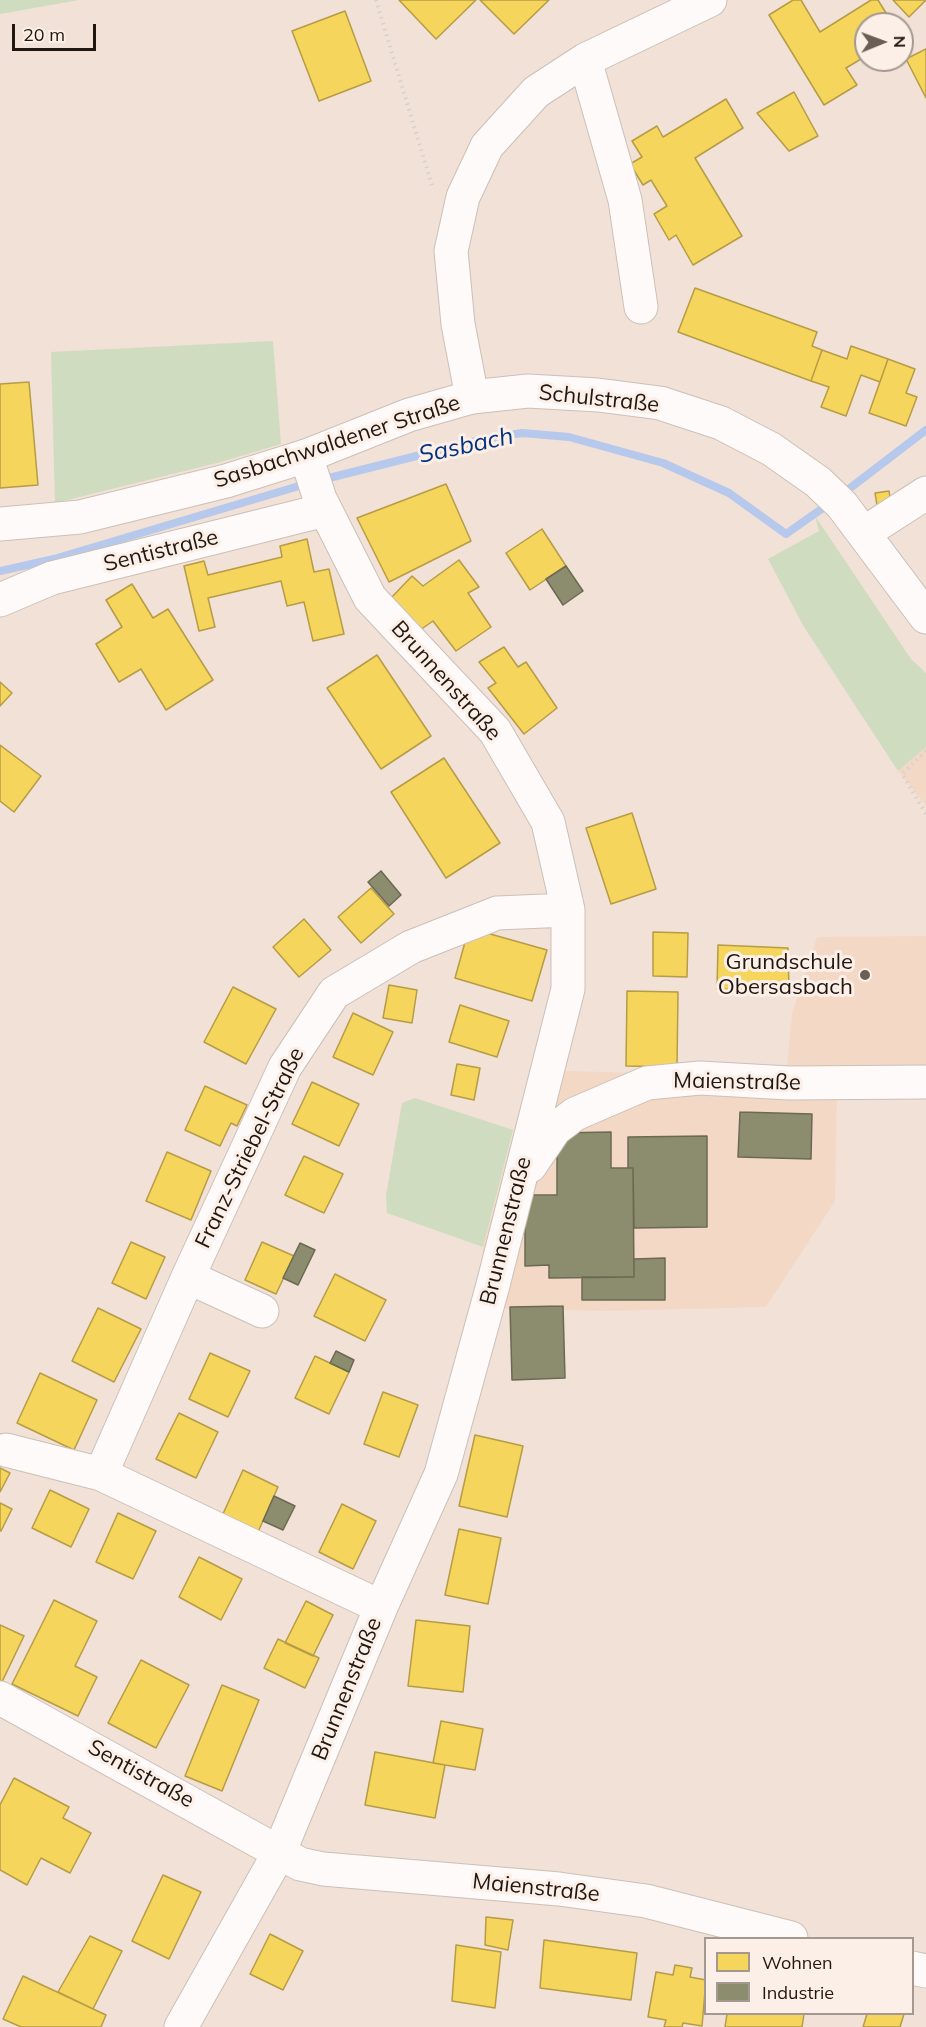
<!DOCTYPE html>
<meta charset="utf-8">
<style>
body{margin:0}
#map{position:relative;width:926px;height:2027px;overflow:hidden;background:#f1e1d6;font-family:Mulish,sans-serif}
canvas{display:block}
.legend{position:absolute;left:704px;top:1937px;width:210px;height:78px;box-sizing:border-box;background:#fbefe7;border:2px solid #a49991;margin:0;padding:8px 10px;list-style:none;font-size:18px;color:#211710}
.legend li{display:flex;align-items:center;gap:12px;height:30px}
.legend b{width:30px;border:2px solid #a49991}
.north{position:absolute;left:854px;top:12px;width:60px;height:60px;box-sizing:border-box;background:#fbefe7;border:2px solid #a49991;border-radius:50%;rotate:89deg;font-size:16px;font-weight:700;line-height:24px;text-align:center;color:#211710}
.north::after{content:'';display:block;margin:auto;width:21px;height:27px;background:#6a5e55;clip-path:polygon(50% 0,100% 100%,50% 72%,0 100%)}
.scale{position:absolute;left:12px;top:24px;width:84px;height:27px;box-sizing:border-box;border:3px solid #211710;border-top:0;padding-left:8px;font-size:18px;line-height:21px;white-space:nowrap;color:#211710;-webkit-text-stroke:4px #fbefe7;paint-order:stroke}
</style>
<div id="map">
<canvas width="926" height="2027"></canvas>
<ul class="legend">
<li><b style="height:16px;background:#f6d55c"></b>Wohnen</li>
<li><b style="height:16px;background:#8c8c6e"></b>Industrie</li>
</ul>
<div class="north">N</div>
<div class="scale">20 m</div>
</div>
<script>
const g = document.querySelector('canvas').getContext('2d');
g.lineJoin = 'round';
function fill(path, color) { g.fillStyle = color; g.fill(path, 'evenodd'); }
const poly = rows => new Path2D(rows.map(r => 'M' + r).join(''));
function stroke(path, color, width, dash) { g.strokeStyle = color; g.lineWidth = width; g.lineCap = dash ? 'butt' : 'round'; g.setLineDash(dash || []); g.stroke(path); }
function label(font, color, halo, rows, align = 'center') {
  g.font = font + ' Mulish,sans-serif'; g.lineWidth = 6; g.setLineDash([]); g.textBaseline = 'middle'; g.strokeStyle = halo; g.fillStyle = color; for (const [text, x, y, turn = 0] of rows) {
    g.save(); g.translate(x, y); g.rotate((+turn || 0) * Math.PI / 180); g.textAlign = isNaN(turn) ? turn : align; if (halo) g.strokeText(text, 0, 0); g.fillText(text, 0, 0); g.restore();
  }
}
fill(poly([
 [926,747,926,806,898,771],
 [926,936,926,1078,837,1090,835,1201,766,1307,601,1311,480,1307,483,1247,530,1070,786,1077,792,1014,817,937]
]), '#f3d8c6');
fill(poly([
 [0,0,79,0,0,14],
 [273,341,281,444,217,463,55,503,51,352],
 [815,516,911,659,926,673,926,747,898,771,804,627,768,559,819,531],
 [415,1098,513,1130,483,1247,387,1213,386,1196,402,1103]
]), '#cfdcbf');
const homes = poly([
 [399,0,476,0,436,39,399,0],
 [480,0,549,0,514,34,480,0],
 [793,0,801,0,820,32,871,0,878,0,893,24,866,24,866,56,846,68,857,85,824,105,769,15,793,0],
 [893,0,926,0,909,17,893,0],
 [345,11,371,81,319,101,292,31,345,11],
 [926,49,926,98,906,59,926,49],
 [794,92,818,136,789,151,757,113,794,92],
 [726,99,743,128,695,158,742,236,693,265,676,235,669,240,654,214,667,206,651,180,643,185,630,164,642,157,632,141,657,126,663,137,726,99],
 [695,288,817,332,812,346,822,350,811,381,678,332,695,288],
 [851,346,888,359,880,382,861,375,846,416,821,407,829,387,811,381,822,350,847,359,851,346],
 [888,359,915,369,906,393,917,397,906,426,869,413,888,359],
 [29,382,38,485,0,488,0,384,29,382],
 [446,484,471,541,389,582,357,518,446,484],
 [889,491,891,503,877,505,875,493,889,491],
 [542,529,566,566,530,590,506,553,542,529],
 [307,539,314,572,329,569,344,634,313,641,304,602,287,606,281,581,208,598,215,627,199,631,184,566,204,561,208,575,282,557,280,546,307,539],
 [459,560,479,587,468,593,491,627,456,651,433,621,420,630,391,598,412,576,423,586,459,560],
 [132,584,153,618,168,609,213,680,166,710,141,669,119,682,96,644,122,627,106,600,132,584],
 [504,647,518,667,526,662,557,708,524,734,488,688,496,683,479,662,504,647],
 [377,655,431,736,381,769,327,688,377,655],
 [0,682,12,693,0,706,0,682],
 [0,745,41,776,14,812,0,801,0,745],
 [444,758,500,843,446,878,391,792,444,758],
 [632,813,656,889,611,904,586,828,632,813],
 [371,888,394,914,361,943,338,917,371,888],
 [304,919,331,950,299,977,273,947,304,919],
 [469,928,547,950,532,1001,455,978,469,928],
 [653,932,688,933,687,977,653,976,653,932],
 [718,945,788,948,789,991,717,989,718,945],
 [389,985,417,990,412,1023,383,1018,389,985],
 [233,987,276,1009,246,1064,204,1042,233,987],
 [627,991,678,992,677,1067,626,1066,627,991],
 [460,1005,509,1021,497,1057,449,1042,460,1005],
 [353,1013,393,1032,373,1075,333,1057,353,1013],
 [457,1064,480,1068,474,1100,451,1095,457,1064],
 [312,1082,359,1104,339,1146,292,1124,312,1082],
 [205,1086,247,1105,237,1126,231,1123,220,1146,185,1130,205,1086],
 [167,1152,211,1171,191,1220,146,1201,167,1152],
 [304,1156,343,1174,324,1213,285,1195,304,1156],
 [131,1242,165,1257,146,1299,112,1283,131,1242],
 [262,1242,294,1256,276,1294,245,1280,262,1242],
 [335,1274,386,1300,365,1341,314,1316,335,1274],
 [98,1308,141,1329,114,1382,72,1361,98,1308],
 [210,1353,250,1371,228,1417,189,1399,210,1353],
 [315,1356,349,1372,329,1414,295,1398,315,1356],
 [40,1373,97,1400,74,1450,17,1423,40,1373],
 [383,1392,418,1405,399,1457,364,1444,383,1392],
 [179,1413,218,1432,196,1478,156,1459,179,1413],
 [475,1435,523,1446,507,1517,459,1506,475,1435],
 [0,1468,10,1473,0,1492,0,1468],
 [243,1470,278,1487,258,1532,222,1516,243,1470],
 [50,1490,89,1509,71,1547,32,1528,50,1490],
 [0,1503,12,1509,1,1531,0,1531,0,1503],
 [342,1504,376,1521,353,1569,319,1552,342,1504],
 [118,1513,156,1531,133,1579,96,1562,118,1513],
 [459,1529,501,1538,488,1604,445,1595,459,1529],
 [199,1557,242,1579,221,1620,179,1597,199,1557],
 [54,1600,97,1621,75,1666,97,1677,78,1716,12,1684,54,1600],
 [306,1601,333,1615,313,1656,285,1643,306,1601],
 [416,1620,470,1626,463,1692,408,1686,416,1620],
 [0,1625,24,1636,0,1686,0,1625],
 [278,1639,319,1658,305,1688,264,1668,278,1639],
 [141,1660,189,1685,156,1748,108,1723,141,1660],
 [222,1685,259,1700,222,1791,185,1776,222,1685],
 [441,1721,483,1729,475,1770,433,1763,441,1721],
 [375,1752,445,1765,435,1818,365,1805,375,1752],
 [14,1778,69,1807,63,1818,91,1833,70,1873,41,1858,27,1885,0,1870,0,1805,14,1778],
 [163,1875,201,1892,169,1959,132,1941,163,1875],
 [486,1917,513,1920,508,1950,485,1945,486,1917],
 [270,1934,303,1951,283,1990,250,1974,270,1934],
 [90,1936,122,1951,93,2009,58,1992,90,1936],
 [544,1940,637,1953,631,2000,540,1988,544,1940],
 [456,1945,501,1952,495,2008,452,2001,456,1945],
 [675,1965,692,1968,690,1977,706,1980,702,2026,683,2023,682,2027,664,2027,666,2020,648,2017,656,1972,673,1975,675,1965],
 [23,1976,106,2015,101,2027,21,2027,3,2019,23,1976],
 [727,2014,804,2014,802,2027,725,2027,727,2014],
 [867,2014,904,2014,900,2027,863,2027,867,2014]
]);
fill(homes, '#f6d55c');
stroke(homes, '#b69c45', 1.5);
const industry = poly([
 [566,566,583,591,563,605,546,579,566,566],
 [381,871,401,895,389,906,368,882,381,871],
 [740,1112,812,1114,811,1159,738,1157,740,1112],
 [611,1132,611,1168,633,1168,634,1277,549,1278,549,1265,525,1266,525,1195,557,1195,557,1133,611,1132],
 [707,1136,707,1227,634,1228,633,1168,628,1168,628,1137,707,1136],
 [300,1243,315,1250,298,1285,283,1278,300,1243],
 [665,1258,665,1300,582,1300,582,1277,634,1277,634,1259,665,1258],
 [563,1306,565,1378,512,1380,510,1307,563,1306],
 [336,1351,354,1360,349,1372,330,1363,336,1351],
 [274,1496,295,1506,283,1530,263,1521,274,1496]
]);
fill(industry, '#8c8c6e');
stroke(industry, '#6c6952', 1.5);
stroke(poly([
 [321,480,484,439,522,433,569,437,663,463,729,493,786,534,830,503],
 [841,495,926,430],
 [0,571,54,559,309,483]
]), '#b6c8ec', 8);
const minor = poly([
 [585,60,625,200,641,307],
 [472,397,458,324,451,251,463,197,487,146,536,92,585,60,710,0],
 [864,533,926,493],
 [0,600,52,578,325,510],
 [530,1166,555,1129,575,1114,647,1083,700,1078,789,1083,926,1082],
 [188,1277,262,1311],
 [6,1450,101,1474],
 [381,1607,101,1474,188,1277,285,1067,334,993,411,947,497,913,568,910],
 [0,1698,300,1864,323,1869,559,1889,646,1901,791,1938],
 [912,1968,926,1971],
 [181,2027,279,1853,381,1607,441,1474,493,1285,568,989,568,910,548,822,495,731,370,598,320,499,306,456]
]);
const major = poly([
 [0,524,80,517,226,481,306,456,409,415,472,397,528,391,598,395,660,403,721,423,771,449,818,482,842,505,926,617]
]);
stroke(minor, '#ccc0b7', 35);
stroke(major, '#ccc0b7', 35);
stroke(poly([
 [376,0,433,189],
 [926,751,902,774,926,814]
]), '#d6d1ce', 4, [1.5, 4.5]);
stroke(minor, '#fdfaf9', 33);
stroke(major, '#fdfaf9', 33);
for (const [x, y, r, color] of [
 [865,975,6,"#6a5e55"]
]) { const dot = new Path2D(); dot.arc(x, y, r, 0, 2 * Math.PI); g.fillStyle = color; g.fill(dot); stroke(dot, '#fbefe7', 2); }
label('22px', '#211710', '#fbefe7', [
 ["Schulstraße",599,399,6],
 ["Sasbachwaldener Straße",337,442,-18],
 ["Sentistraße",161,551,-14],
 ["Brunnenstraße",446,681,48],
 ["Maienstraße",737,1082,1],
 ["Franz-Striebel-Straße",250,1148,-64],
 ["Brunnenstraße",506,1231,-76],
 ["Brunnenstraße",347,1689,-68],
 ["Sentistraße",141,1774,29],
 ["Maienstraße",536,1888,6]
]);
label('22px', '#211710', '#fbefe7', [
 ["Grundschule",853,962],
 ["Obersasbach",853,987]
], 'right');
label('italic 24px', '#04327e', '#fbefe7', [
 ["Sasbach",466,446,-12]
]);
</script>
